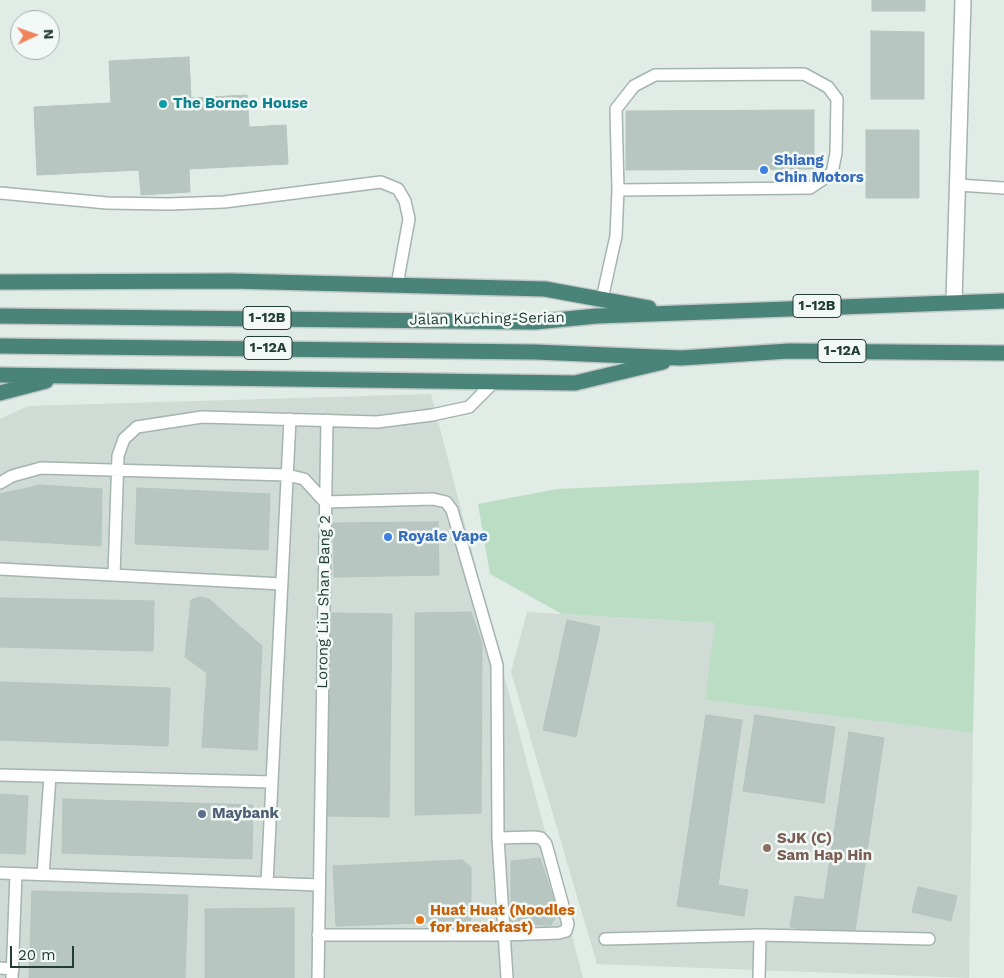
<!DOCTYPE html>
<style>
body{margin:0}
#map{position:relative;width:1004px;height:978px;overflow:hidden;background:#e1ece7;font-family:"Work Sans",sans-serif}
canvas{display:block}
.north{position:absolute;left:10px;top:10px;width:50px;height:50px;box-sizing:border-box;background:#f2f8f5;border:1px solid #9fada9;border-radius:50%;rotate:87deg;font-size:14px;font-weight:700;line-height:20px;text-align:center;color:#223c36}
.north::after{content:'';display:block;margin:auto;width:18px;height:22px;background:#f0835b;clip-path:polygon(50% 0,100% 100%,50% 72%,0 100%)}
.scale{position:absolute;left:10px;top:946px;width:64px;height:22px;box-sizing:border-box;border:2px solid #223c36;border-top:0;padding-left:6px;font-size:15px;line-height:18px;white-space:nowrap;color:#223c36;-webkit-text-stroke:4px #f2f8f5;paint-order:stroke}
</style>
<div id="map">
<canvas width="1004" height="978"></canvas>
<div class="north">N</div>
<div class="scale">20 m</div>
</div>
<script>
const g = document.querySelector('canvas').getContext('2d');
g.lineJoin = 'round';
function fill(path, color) { g.fillStyle = color; g.fill(path, 'evenodd'); }
const poly = rows => new Path2D(rows.map(r => 'M' + r).join(''));
function stroke(path, color, width, dash) { g.strokeStyle = color; g.lineWidth = width; g.lineCap = dash ? 'butt' : 'round'; g.setLineDash(dash || []); g.stroke(path); }
function label(font, color, halo, rows, align = 'center') {
  g.font = font + ' "Work Sans",sans-serif'; g.lineWidth = 5; g.setLineDash([]); g.textBaseline = 'middle'; g.strokeStyle = halo; g.fillStyle = color; for (const [text, x, y, turn = 0] of rows) {
    g.save(); g.translate(x, y); g.rotate((+turn || 0) * Math.PI / 180); g.textAlign = isNaN(turn) ? turn : align; if (halo) g.strokeText(text, 0, 0); g.fillText(text, 0, 0); g.restore();
  }
}
fill(poly([
 [431,394,583,978,0,978,0,419,28,406],
 [527,612,715,623,706,700,973,733,969,978,597,964,511,672]
]), '#d0dbd6');
fill(poly([
 [979,470,973,733,705,700,715,623,562,614,490,574,478,504,557,489]
]), '#baddc4');
const building = poly([
 [872,0,925,0,925,11,872,11,872,0],
 [871,31,924,32,924,99,871,99,871,31],
 [189,57,191,98,247,95,249,127,286,125,288,164,189,169,190,192,141,195,139,170,37,175,34,107,111,103,109,61,189,57],
 [814,110,814,169,626,170,626,111,814,110],
 [866,130,919,130,919,198,866,198,866,130],
 [40,485,102,489,101,546,0,540,0,494,40,485],
 [137,488,270,494,268,550,135,544,137,488],
 [438,522,439,575,334,577,333,523,438,522],
 [200,597,209,599,262,646,257,750,202,747,207,673,185,657,191,600,200,597],
 [0,598,154,601,153,651,0,647,0,598],
 [471,612,482,644,481,813,415,815,415,613,471,612],
 [330,613,392,614,389,817,327,816,330,613],
 [567,620,600,627,576,737,543,730,567,620],
 [0,682,170,688,168,746,0,740,0,682],
 [706,715,742,720,718,885,748,890,744,916,677,906,706,715],
 [755,715,835,727,824,803,743,791,755,715],
 [849,732,884,738,854,937,790,927,795,896,824,900,849,732],
 [0,794,28,796,25,854,0,853,0,794],
 [63,799,253,805,252,859,62,853,63,799],
 [540,858,558,913,551,925,511,924,511,861,540,858],
 [462,860,471,867,471,921,336,926,333,866,462,860],
 [918,887,957,896,951,921,912,912,918,887],
 [32,891,188,895,185,978,29,978,32,891],
 [294,908,294,978,205,978,205,909,294,908]
]);
fill(building, '#b7c6c0');
stroke(building, '#b4c5be', 1);
const service = poly([
 [958,185,1004,188],
 [0,193,107,203,169,204,224,202,381,182,398,189,405,201,409,219,397,285],
 [602,299,616,236,618,190,810,188,832,173,836,153,837,99,828,87,804,74,655,75,634,86,616,109,618,190],
 [0,483,12,476,41,468,287,475,304,479,325,502],
 [325,502,433,499,446,502,452,510,497,665,498,838,507,978],
 [0,569,282,584],
 [114,575,118,456,124,439,137,427,202,417,377,422,432,415,469,407,494,382],
 [0,775,272,782],
 [0,873,319,885],
 [43,875,50,776],
 [267,883,290,419],
 [318,935,503,935,559,933,566,931,568,924,546,844,541,838,534,837,498,838],
 [605,939,760,935],
 [0,968,13,969],
 [12,978,16,874],
 [318,978,327,420],
 [759,978,760,935,929,939]
]);
const minor = poly([
 [954,301,963,0]
]);
const trunk = poly([
 [0,282,231,281,545,289,649,308],
 [0,316,535,322,597,316,1004,301],
 [0,346,535,352,681,358,789,351,1004,353],
 [0,375,575,383,663,362],
 [0,393,46,381]
]);
stroke(service, '#a4b4ae', 14);
stroke(minor, '#a4b4ae', 18);
stroke(trunk, '#c1c8c7', 18);
stroke(service, '#fff', 11);
stroke(minor, '#fff', 15);
stroke(trunk, '#4a8478', 15);
for (const [x, y, r, color] of [
 [163,104,5,"#0f9aa8"],
 [764,170,5,"#3f7fe0"],
 [388,537,5,"#3f7fe0"],
 [202,814,5,"#5c6f8a"],
 [767,848,5,"#8d6e63"],
 [420,920,5,"#e8710a"]
]) { const dot = new Path2D(); dot.arc(x, y, r, 0, 2 * Math.PI); g.fillStyle = color; g.fill(dot); stroke(dot, '#f2f8f5', 2); }
for (const [x, y, w] of [
 [817,306,48],
 [267,318,48],
 [268,348,48],
 [842,351,48]
]) { const box = new Path2D(); box.roundRect(x - w / 2, y - 11.5, w, 23, 4); g.fillStyle = '#f2f8f5'; g.fill(box); stroke(box, '#223c36', 1); }
label('bold 14px', '#223c36', null, [
 ["1-12B",817,306],
 ["1-12B",267,318],
 ["1-12A",268,348],
 ["1-12A",842,351]
]);
label('bold 15px', '#0d838f', '#f2f8f5', [
 ["The Borneo House",173,104]
], 'left');
label('bold 15px', '#366cbe', '#f2f8f5', [
 ["Shiang",774,161],
 ["Chin Motors",774,178],
 ["Royale Vape",398,537]
], 'left');
label('15px', '#223c36', '#f2f8f5', [
 ["Jalan Kuching-Serian",487,319,-1],
 ["Lorong Liu Shan Bang 2",324,602,-89]
]);
label('bold 15px', '#4e5e75', '#f2f8f5', [
 ["Maybank",212,814]
], 'left');
label('bold 15px', '#785e54', '#f2f8f5', [
 ["SJK (C)",777,839],
 ["Sam Hap Hin",777,856]
], 'left');
label('bold 15px', '#c56008', '#f2f8f5', [
 ["Huat Huat (Noodles",430,911],
 ["for breakfast)",430,928]
], 'left');
</script>
